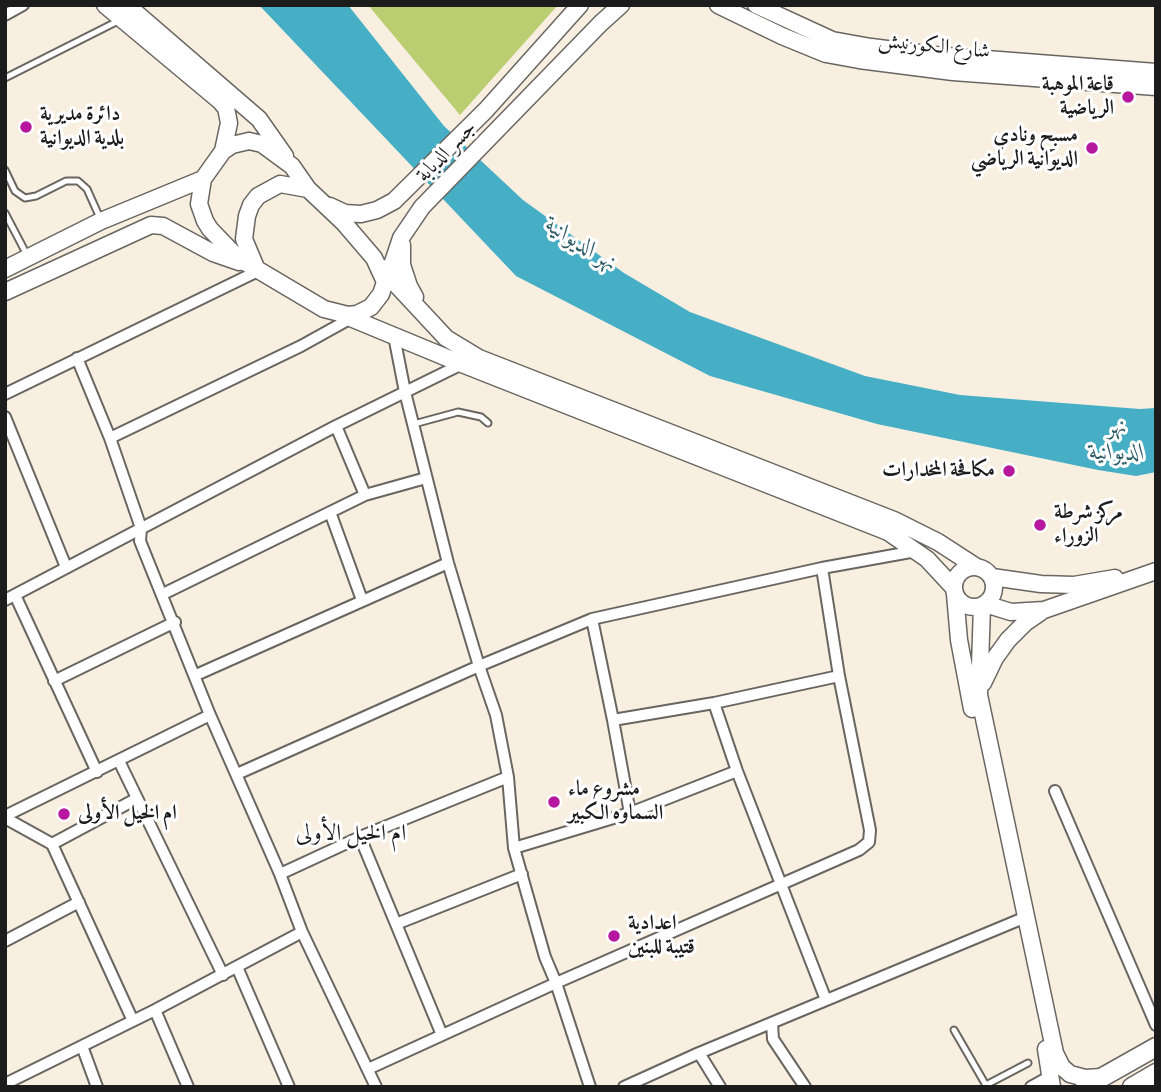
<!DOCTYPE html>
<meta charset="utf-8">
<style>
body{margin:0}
#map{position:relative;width:1161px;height:1092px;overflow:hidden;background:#f9efe1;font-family:"Libre Bodoni",serif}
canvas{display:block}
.frame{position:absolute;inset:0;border:7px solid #1c1c1c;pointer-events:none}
</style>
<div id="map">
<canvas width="1161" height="1092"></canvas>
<div class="frame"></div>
</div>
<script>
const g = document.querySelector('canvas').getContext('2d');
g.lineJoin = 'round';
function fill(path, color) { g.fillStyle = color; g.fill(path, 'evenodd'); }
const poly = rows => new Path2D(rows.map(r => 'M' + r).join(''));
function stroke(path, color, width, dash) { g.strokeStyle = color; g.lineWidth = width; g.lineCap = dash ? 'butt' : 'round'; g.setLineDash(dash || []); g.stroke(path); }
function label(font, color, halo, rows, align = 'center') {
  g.font = font + ' "Libre Bodoni",Amiri,serif'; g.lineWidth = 6; g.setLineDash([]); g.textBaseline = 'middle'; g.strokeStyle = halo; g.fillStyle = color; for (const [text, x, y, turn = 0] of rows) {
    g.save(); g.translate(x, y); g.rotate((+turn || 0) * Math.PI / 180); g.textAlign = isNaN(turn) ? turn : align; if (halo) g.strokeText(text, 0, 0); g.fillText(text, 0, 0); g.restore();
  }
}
fill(poly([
 [368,5,558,5,460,115]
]), '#bacd70');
fill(poly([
 [259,5,348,5,444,126,523,200,624,273,690,312,865,376,960,395,1140,409,1156,408,1156,472,1136,476,1098,470,877,424,710,376,516,276]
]), '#46afc5');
const lane = poly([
 [5,78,118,21],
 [5,170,15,191,25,198,36,196,66,181,78,181,87,189,100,218],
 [5,213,27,255],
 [414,424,458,412,481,417,488,423],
 [954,1030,987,1087],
 [986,1085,1028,1063]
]);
const street = poly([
 [5,15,23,5],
 [394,336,405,392,448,563,479,666,496,715,508,777,514,848,545,957,556,983,590,1087],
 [77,358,110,438,141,528,140,541,210,715,280,874,302,932,376,1087],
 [5,394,258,271],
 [5,417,66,567],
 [336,426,365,495],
 [110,438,301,346,355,316],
 [330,512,362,600],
 [163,594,365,495,426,478],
 [15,595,97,772],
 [5,600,336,426,462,364],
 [592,619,613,720,630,813],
 [196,675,448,563],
 [54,681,175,622],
 [714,703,737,771,826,1000],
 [613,720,714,703,839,676],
 [119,761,223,975],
 [237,774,479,666,592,619,822,568,916,551],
 [1055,791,1156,1025],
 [5,816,210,715],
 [5,818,52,844,133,1021],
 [360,837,442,1035],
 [52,844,136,799],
 [514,848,630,813,737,771],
 [280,874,360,837,508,777],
 [396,924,522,874],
 [5,941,79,902],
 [237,967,289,1087],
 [155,1010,188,1087],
 [772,1023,773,1039,805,1087],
 [82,1046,97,1087],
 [699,1053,720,1087],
 [368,1069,556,983,859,850,869,842,870,830,839,676,822,568],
 [5,1084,155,1010,302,932],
 [624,1087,699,1053,1026,917],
 [1031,1087,1051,1076]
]);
const secondary = poly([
 [105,5,220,101,226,108,229,123,223,151],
 [127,5,259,119,285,156],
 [718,5,782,36,826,54,859,60,953,72,1156,87],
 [756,5,832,40,871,47,934,55,1156,72],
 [249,141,262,144,292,166,308,189,344,223,374,258,385,282,381,294,371,307,357,314,348,315,324,309,238,258,210,229,205,221,199,204,203,179,223,151,232,145,249,141],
 [330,206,345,213,361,214,377,210,394,201,486,110,580,5],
 [402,245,402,265,409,286,415,297],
 [379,266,446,338,479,358,894,520,938,542,975,566],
 [5,269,101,221,203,179],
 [257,270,244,239,247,216,251,205,258,196,280,184,308,189],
 [386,283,401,238,422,207,601,23,621,5],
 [5,292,151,225,163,226,213,253,239,262],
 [341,314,462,364,888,532,927,559,954,588],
 '954 587a20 20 0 1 1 40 0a20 20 0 1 1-40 0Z',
 [992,577,1041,584,1074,585,1115,578],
 [955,594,959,640,972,709],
 [985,604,1011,612,1044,610,1156,571],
 [982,606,979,695,1055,1053,1062,1067,1070,1074,1085,1078,1102,1077],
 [983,683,995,658,1008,640,1025,623,1041,612],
 [1046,1049,1052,1087]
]);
const primary = poly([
 [1085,1087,1156,1047],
 [1132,1087,1156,1073]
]);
stroke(lane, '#696661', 9);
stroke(street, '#696661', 14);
stroke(secondary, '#696661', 19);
stroke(primary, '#696661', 21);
stroke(lane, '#fff', 5);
stroke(street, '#fff', 10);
stroke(secondary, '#fff', 16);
stroke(primary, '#fff', 18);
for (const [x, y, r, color] of [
 [1128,97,7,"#b5179e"],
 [26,127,7,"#b5179e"],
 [1092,148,7,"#b5179e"],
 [1009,471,7,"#b5179e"],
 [1040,525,7,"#b5179e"],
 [554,802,7,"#b5179e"],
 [64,814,7,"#b5179e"],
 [614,936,7,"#b5179e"]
]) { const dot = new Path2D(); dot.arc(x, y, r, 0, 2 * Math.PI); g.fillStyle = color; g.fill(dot); stroke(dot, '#fff', 2.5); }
label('21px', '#1c1c1c', '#fff', [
 ["شارع الكورنيش",934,47,6],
 ["جسر الدبابة",447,152,-46]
]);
label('bold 21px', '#1c1c1c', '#fff', [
 ["قاعة الموهبة",1114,85,"right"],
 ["الرياضية",1114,109,"right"],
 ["دائرة مديرية",40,115],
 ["بلدية الديوانية",40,139],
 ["مسبح ونادي",1078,136,"right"],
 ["الديوانية الرياضي",1078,160,"right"],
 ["مكافحة المخدارات",995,471,"right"],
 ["مركز شرطة",1054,513],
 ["الزوراء",1054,537],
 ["مشروع ماء",568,790],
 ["السماوه الكبير",568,814],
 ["ام الخيل الأولى",78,814],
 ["اعدادية",628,924],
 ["قتيبة للبنين",628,948]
], 'left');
label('italic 23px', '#2f5e68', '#fff', [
 ["نهر الديوانية",581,245,32],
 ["نهر",1117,427],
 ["الديوانية",1117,453]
]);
label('23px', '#1c1c1c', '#fff', [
 ["ام الخيل الأولى",351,834]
]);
</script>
